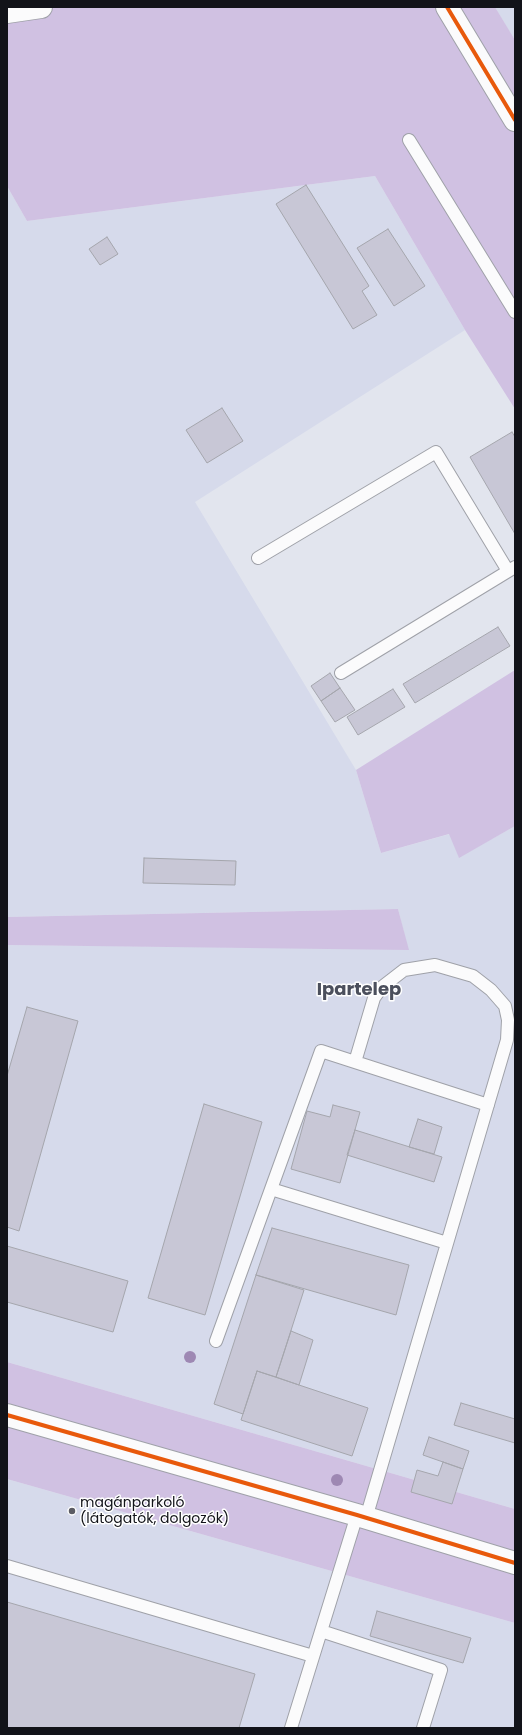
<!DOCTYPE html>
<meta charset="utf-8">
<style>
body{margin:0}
#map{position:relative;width:522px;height:1735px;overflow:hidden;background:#e2e5ee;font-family:Poppins,sans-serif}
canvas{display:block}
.frame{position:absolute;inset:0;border:8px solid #121319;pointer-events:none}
</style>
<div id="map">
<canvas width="522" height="1735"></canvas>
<div class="frame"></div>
</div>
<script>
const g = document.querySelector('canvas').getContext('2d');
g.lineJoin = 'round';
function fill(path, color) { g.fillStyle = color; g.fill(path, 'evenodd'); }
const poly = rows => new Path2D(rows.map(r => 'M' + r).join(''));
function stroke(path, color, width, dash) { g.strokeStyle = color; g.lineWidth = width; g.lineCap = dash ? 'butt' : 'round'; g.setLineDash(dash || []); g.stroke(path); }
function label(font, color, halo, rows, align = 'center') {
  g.font = font + ' Poppins,sans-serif'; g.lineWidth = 3; g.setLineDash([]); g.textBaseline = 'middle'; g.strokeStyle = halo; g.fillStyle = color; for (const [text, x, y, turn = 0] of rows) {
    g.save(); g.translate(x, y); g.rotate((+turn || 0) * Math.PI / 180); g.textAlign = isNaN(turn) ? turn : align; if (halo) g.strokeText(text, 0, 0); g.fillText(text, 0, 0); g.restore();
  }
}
fill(poly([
 [495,7,515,7,515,40,508,29],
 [375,176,465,330,195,502,356,770,381,853,450,834,459,857,515,826,515,1509,7,1362,7,945,408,949,398,909,7,917,7,186,27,221],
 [7,1479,515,1623,515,1728,7,1728]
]), '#d6daeb');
fill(poly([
 [7,7,495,7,515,40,515,409,465,330,375,176,27,221,7,186],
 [515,670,515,826,459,858,449,834,381,853,356,770],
 [398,909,409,950,7,945,7,917],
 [7,1362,515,1509,515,1623,7,1479]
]), '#d0c1e2');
const building = poly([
 [306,185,369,286,362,291,377,315,353,329,276,204,306,185],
 [388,229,425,286,394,306,357,248,388,229],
 [107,237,118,254,100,265,89,249,107,237],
 [222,408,243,441,207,463,186,430,222,408],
 [512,432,515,437,515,534,470,457,512,432],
 [498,627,510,646,415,703,403,684,498,627],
 [330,673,340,688,321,701,311,686,330,673],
 [340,688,355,710,335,722,321,701,340,688],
 [393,689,405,707,358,735,347,717,393,689],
 [144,858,236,861,235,885,143,883,144,858],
 [27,1007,78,1021,19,1231,7,1227,7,1076,27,1007],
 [204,1104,262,1122,205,1315,148,1298,204,1104],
 [333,1105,360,1112,340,1183,291,1169,307,1111,330,1117,333,1105],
 [418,1119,442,1127,434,1154,409,1147,418,1119],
 [355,1130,442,1157,434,1182,347,1155,355,1130],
 [272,1228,409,1265,396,1315,256,1275,272,1228],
 [7,1246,128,1281,113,1332,7,1302,7,1246],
 [256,1275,304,1290,276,1377,257,1371,243,1414,214,1404,256,1275],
 [291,1331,313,1340,299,1385,276,1377,291,1331],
 [257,1371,368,1408,352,1456,241,1420,257,1371],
 [461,1403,515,1419,515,1443,454,1425,461,1403],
 [429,1437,469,1451,463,1469,423,1455,429,1437],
 [443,1462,463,1469,452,1504,411,1492,417,1470,438,1476,443,1462],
 [7,1602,255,1674,239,1728,7,1728,7,1602],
 [377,1611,471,1638,463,1663,370,1636,377,1611]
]);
fill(building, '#c8c7d6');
stroke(building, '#a5a6ad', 1);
const service = poly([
 [409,140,515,312],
 [258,558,436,452,508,571],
 [341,673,515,567],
 [355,1062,374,998,382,987,404,970,435,965,473,976,491,990,505,1006,508,1020,507,1040,366,1518],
 [271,1189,447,1243],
 [216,1341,321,1051,488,1105],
 [7,1566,313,1656],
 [321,1631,441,1670,423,1728],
 [291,1728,357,1515]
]);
const minor = poly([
 [7,12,41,7],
 [7,1415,357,1515,515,1563]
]);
const tertiary = poly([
 [447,7,515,120]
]);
stroke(service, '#9fa1a8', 14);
stroke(minor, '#9fa1a8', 24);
stroke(tertiary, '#9fa1a8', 24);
stroke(service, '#fbfbfc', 12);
stroke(minor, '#fbfbfc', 22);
stroke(tertiary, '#fbfbfc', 22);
stroke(poly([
 [447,7,515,120],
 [7,1415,357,1515,515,1563]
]), '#e8590c', 4);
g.fillStyle = '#9e88b3';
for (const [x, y] of [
 [190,1357],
 [337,1480]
]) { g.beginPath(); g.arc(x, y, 6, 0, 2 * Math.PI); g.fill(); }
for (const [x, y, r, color] of [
 [72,1511,4,"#5b5c64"]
]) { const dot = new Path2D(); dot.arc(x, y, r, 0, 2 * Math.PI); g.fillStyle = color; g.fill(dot); stroke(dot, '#fff', 1.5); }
label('14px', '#121319', '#fff', [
 ["magánparkoló",80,1503],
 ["(látogatók, dolgozók)",80,1519]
], 'left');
label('bold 18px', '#4b4f5c', '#fff', [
 ["Ipartelep",359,990]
]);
</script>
